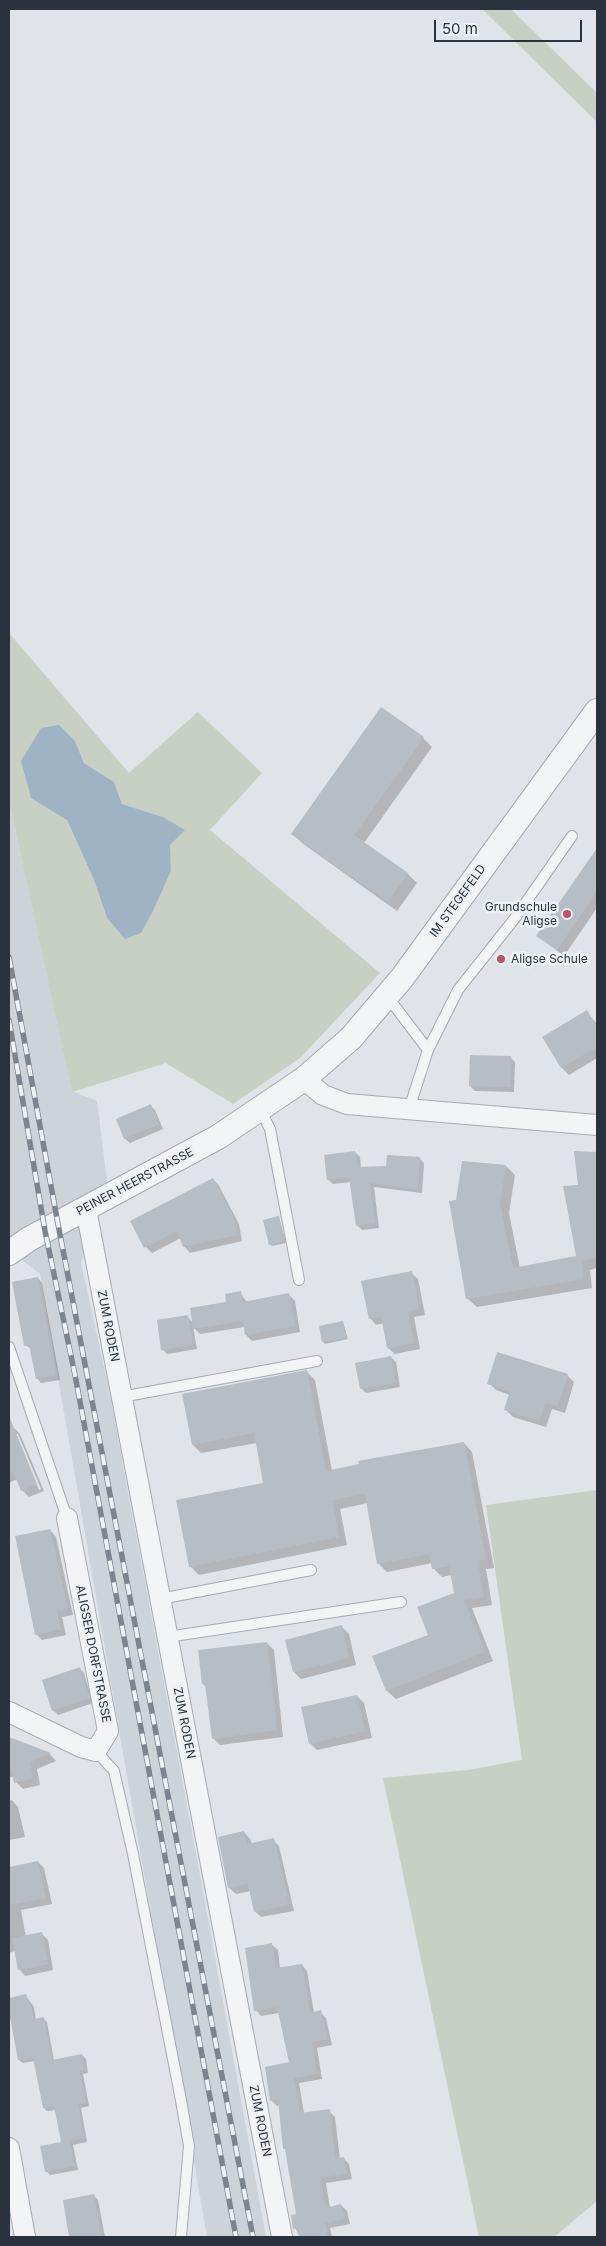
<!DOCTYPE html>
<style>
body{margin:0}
#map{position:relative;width:606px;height:2246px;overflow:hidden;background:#e0e3e7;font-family:Inter,sans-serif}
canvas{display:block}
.frame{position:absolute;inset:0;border:10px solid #2a333d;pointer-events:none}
.scale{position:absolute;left:434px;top:20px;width:148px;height:22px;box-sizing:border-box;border:2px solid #2a333d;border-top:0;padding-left:6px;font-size:15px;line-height:18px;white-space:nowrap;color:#2a333d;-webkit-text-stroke:4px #eff2f5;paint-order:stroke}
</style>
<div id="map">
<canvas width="606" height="2246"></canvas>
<div class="frame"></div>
<div class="scale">50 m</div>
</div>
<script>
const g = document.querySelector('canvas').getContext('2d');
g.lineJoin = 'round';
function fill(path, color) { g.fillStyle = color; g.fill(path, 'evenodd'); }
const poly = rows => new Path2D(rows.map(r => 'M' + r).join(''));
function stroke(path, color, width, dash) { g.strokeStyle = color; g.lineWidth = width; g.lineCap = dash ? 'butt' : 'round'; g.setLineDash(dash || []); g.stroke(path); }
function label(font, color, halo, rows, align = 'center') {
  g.font = font + ' Inter,sans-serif'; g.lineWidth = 5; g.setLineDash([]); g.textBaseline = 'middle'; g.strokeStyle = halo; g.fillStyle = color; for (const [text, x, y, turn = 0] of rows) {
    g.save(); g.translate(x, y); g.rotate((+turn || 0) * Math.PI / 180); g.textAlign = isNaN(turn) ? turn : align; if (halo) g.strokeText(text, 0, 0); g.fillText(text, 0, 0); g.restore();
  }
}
fill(poly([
 [9,801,72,1091,97,1101,107,1181,81,1263,109,1390,198,1864,266,2237,207,2237,40,1274,9,1250]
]), '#ced3d9');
fill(poly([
 [482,9,511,9,597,93,597,122],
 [9,633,129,773,198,712,262,773,210,830,380,973,300,1058,233,1104,166,1063,72,1092,9,801],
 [75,741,84,763,114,782,122,804,163,817,169,845,171,871,141,933,107,918,94,880,67,820],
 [597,1490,597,2201,554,2237,479,2237,383,1778,468,1770,522,1760,486,1505]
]), '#c7d0c2');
fill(poly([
 [59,725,75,741,84,763,114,782,122,804,163,817,185,830,170,845,171,871,152,913,141,933,125,939,107,918,94,880,67,820,31,798,21,761,41,728]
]), '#9eb4c4');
fill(poly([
 [423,738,432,747,364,843,408,874,417,883,397,911,302,843,293,834],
 [589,862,597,867,597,908,564,956,538,936],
 [587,1012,597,1024,597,1058,569,1075,562,1068,544,1037],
 [510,1057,515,1062,514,1092,475,1091,470,1086],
 [151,1106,155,1110,163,1129,130,1143,125,1139,117,1120],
 [355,1152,360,1157,361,1168,388,1167,419,1158,424,1163,422,1193,374,1187,379,1228,362,1230,357,1225,351,1182,333,1184,328,1179],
 [597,1153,597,1268,590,1270,592,1288,477,1307,467,1298,458,1201,506,1166,515,1175,509,1213,520,1268,578,1257,580,1186],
 [213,1179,219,1186,239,1224,242,1241,190,1253,184,1246,181,1238,152,1253,146,1247,132,1222],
 [279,1217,286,1243,272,1246,270,1244],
 [411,1273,418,1279,425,1315,414,1317,420,1349,395,1354,388,1348,384,1323,376,1325,370,1318],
 [38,1278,42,1283,60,1380,41,1383,37,1378,32,1349,25,1345],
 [240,1293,247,1302,289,1295,295,1301,300,1332,252,1341,246,1335,245,1327,200,1334,193,1327,197,1349,167,1354,162,1349,187,1317,194,1323,228,1303],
 [343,1322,348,1339,325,1344,323,1342],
 [391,1357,396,1362,400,1387,366,1393,362,1389,357,1364],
 [306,1371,315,1380,332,1471,464,1443,472,1452,494,1568,486,1569,492,1605,472,1608,493,1661,396,1699,387,1691,374,1657,429,1635,455,1593,452,1575,442,1577,433,1568,432,1563,387,1572,378,1563,368,1503,340,1509,347,1545,199,1575,190,1566,264,1484,257,1443,201,1453,193,1445],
 [567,1375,574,1382,565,1413,552,1409,546,1427,513,1417,506,1410,510,1395,496,1390,489,1383],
 [13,1427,20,1434,44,1491,29,1497,22,1490,17,1479,9,1483,9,1429],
 [15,1434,18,1434,41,1489,39,1490],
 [50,1530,56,1537,73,1615,62,1617,66,1635,42,1640,36,1634],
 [342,1627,349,1634,356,1665,301,1679,294,1672],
 [267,1643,274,1650,283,1737,220,1745,213,1738,206,1687,203,1684],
 [80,1669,84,1673,93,1703,58,1715,53,1710],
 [357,1696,364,1703,372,1738,317,1750,310,1743],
 [9,1738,50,1754,56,1761,37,1769,40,1785,23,1789,16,1782,14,1777,9,1777],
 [12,1800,18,1807,25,1837,9,1840,9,1801],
 [244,1832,250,1839,252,1844,273,1840,279,1846,294,1911,261,1917,255,1911,251,1891,236,1894,229,1888],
 [38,1862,44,1868,52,1904,21,1910,26,1937,42,1934,48,1940,53,1970,25,1976,19,1969,15,1951,9,1953,9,1868],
 [272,1945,278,1950,280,1968,302,1965,307,1971,314,2013,320,2012,326,2018,332,2045,317,2048,322,2079,299,2083,304,2113,329,2111,335,2117,340,2159,343,2158,349,2164,352,2179,326,2183,330,2208,341,2205,347,2211,350,2224,330,2228,332,2237,300,2237,295,2228,298,2215,287,2151,285,2149,280,2105,277,2106,271,2100,290,2063,279,2013,261,2016,256,2010],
 [26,1996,34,2007,36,2020,43,2019,47,2022,54,2061,82,2055,86,2059,88,2073,83,2074,89,2106,81,2108,87,2142,73,2145,78,2170,50,2175,46,2171,62,2143,56,2110,47,2111,44,2108,35,2061,23,2063,19,2060,9,1999],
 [94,2196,98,2200,105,2237,70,2237,64,2201]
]), '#0003');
fill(poly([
 [381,707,424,737,354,835,408,873,388,902,291,834],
 [597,848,597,891,557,950,536,936],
 [587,1010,597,1027,597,1047,561,1068,542,1037],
 [470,1055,511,1056,510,1087,469,1086],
 [151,1104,159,1124,124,1139,116,1119],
 [355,1151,358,1167,386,1166,387,1155,420,1157,418,1189,370,1183,375,1223,356,1226,349,1177,327,1180,324,1155],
 [574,1151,597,1152,597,1257,582,1261,583,1279,466,1299,449,1201,456,1200,462,1161,506,1165,500,1203,513,1268,576,1256,563,1186,578,1185],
 [213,1178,233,1216,237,1235,183,1247,177,1231,144,1248,130,1221],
 [279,1216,284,1241,269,1245,263,1220],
 [412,1271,419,1308,408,1311,414,1343,387,1348,381,1316,369,1319,361,1281],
 [38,1277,56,1375,36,1379,29,1345,24,1346,12,1282],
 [241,1291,243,1302,289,1293,295,1326,245,1335,243,1321,193,1329,190,1308,226,1302,225,1294],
 [188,1315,193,1345,161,1350,157,1320],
 [343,1321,347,1338,322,1342,319,1326],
 [497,1352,568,1374,558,1406,545,1403,539,1421,504,1410,510,1391,487,1384],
 [391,1356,396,1383,360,1389,355,1363],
 [307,1370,326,1471,359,1464,358,1461,464,1442,486,1559,478,1561,484,1597,464,1600,485,1652,386,1691,372,1656,428,1635,417,1607,454,1593,449,1566,432,1569,429,1554,377,1564,365,1494,332,1500,339,1537,189,1567,176,1500,263,1483,254,1433,192,1445,182,1394],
 [9,1416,37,1484,21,1491,13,1471,9,1473],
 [50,1529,68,1609,57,1611,61,1629,35,1635,15,1536],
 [342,1625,349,1658,293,1672,285,1640],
 [267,1642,277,1730,212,1739,205,1684,202,1684,198,1650],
 [80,1667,90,1698,52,1711,42,1680],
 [357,1695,365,1731,309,1744,301,1707],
 [9,1737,51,1753,30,1762,33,1778,14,1783,11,1769,9,1770],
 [244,1831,247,1844,274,1838,289,1905,254,1912,248,1884,228,1888,218,1837],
 [38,1861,46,1898,9,1905,9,1867],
 [42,1932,48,1964,18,1970,12,1938],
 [272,1943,276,1968,302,1964,310,2013,321,2010,327,2039,312,2042,317,2074,294,2078,300,2113,330,2109,335,2159,344,2157,347,2173,320,2178,326,2208,341,2204,345,2219,325,2223,328,2237,299,2237,297,2228,293,2229,291,2215,296,2214,285,2149,283,2149,278,2099,270,2101,265,2067,289,2062,277,2007,254,2011,245,1948],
 [26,1994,28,2002,30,2002,34,2019,44,2017,52,2060,82,2054,85,2070,80,2071,86,2103,78,2104,84,2138,70,2141,75,2166,45,2172,40,2146,61,2142,54,2106,43,2108,33,2058,18,2060,9,2012,9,1998],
 [94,2194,101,2236,69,2237,63,2200]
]), '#b7bdc4');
const service = poly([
 [387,996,428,1050],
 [260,1109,270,1129,299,1280],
 [409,1109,428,1050,458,990,515,918,572,836],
 [9,1347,67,1518],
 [121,1397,317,1361],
 [160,1599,311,1570],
 [167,1637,401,1602],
 [96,1751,114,1771,133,1854,180,2095,189,2146,181,2237]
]);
const minor = poly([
 [304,1079,323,1095,347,1104,597,1125],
 [86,1209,282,2237],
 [9,1712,81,1747,96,1751,108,1731,67,1518],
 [9,2148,25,2237]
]);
const tertiary = poly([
 [9,1253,29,1239,218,1137,304,1079,351,1038,402,978,597,711]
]);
stroke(service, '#a6abb1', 12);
stroke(minor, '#a6abb1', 22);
stroke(tertiary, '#a6abb1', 26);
stroke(service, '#f2f4f6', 10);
stroke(minor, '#f2f4f6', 20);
stroke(tertiary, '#f2f4f6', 24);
const rail = poly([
 [9,957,58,1224,253,2237],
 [9,1020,45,1231,75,1375,236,2237]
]);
stroke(rail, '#7b848f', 5.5);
stroke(rail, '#eff2f5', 4, [11]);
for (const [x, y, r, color] of [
 [567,914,5,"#c1506b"],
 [501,959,5,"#c1506b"]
]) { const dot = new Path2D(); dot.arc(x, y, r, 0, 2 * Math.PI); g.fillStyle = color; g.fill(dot); stroke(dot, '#eff2f5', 2); }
label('12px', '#2a333d', '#eff2f5', [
 ["IM STEGEFELD",458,901,-54],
 ["PEINER HEERSTRASSE",135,1182,-28],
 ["ZUM RODEN",108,1326,79],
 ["ALIGSER DORFSTRASSE",93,1654,79],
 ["ZUM RODEN",184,1723,79],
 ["ZUM RODEN",260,2121,79]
]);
label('12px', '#2a333d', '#eff2f5', [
 ["Grundschule",557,907],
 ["Aligse",557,921],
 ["Aligse Schule",511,959,"left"]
], 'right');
</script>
